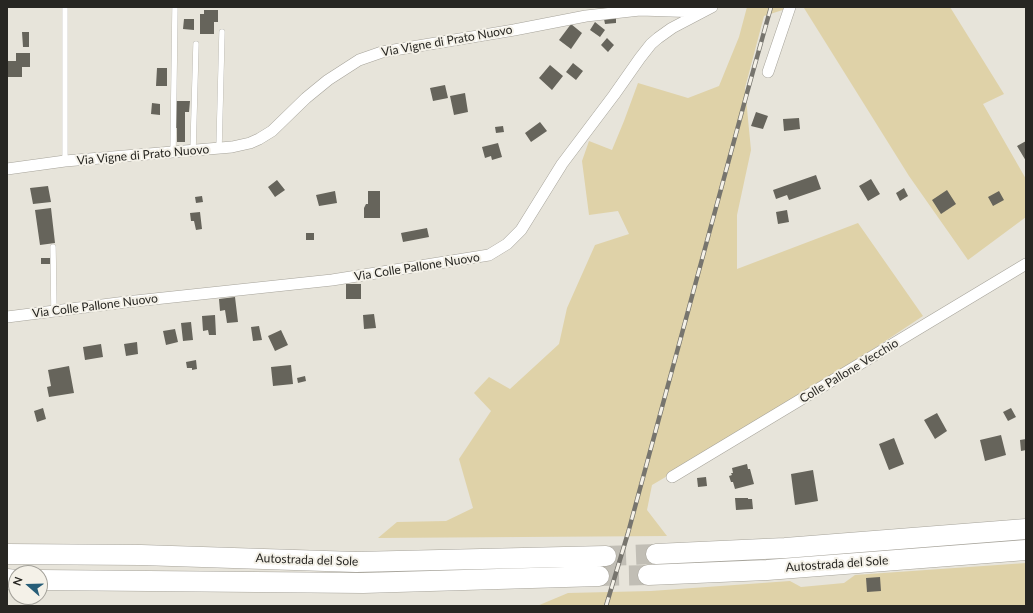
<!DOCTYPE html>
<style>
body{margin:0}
#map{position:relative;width:1033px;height:613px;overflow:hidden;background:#e7e4da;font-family:Lato,sans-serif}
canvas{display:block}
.frame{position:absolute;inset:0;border:8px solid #272622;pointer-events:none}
.north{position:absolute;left:8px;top:565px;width:40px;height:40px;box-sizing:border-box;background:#f4f1e8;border:1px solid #a2a099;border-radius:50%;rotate:290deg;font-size:11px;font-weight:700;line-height:16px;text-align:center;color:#272622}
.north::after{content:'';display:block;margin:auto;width:14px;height:18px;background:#275e78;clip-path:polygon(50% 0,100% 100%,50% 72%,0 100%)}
</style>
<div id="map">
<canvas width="1033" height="613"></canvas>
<div class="frame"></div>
<div class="north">N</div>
</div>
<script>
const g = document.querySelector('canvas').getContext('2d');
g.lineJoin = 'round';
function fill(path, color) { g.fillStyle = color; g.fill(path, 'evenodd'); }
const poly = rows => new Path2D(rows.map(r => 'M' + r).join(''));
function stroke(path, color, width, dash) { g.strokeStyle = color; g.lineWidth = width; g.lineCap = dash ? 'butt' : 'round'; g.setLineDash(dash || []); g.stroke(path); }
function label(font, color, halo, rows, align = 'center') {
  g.font = font + ' Lato,sans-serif'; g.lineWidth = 4; g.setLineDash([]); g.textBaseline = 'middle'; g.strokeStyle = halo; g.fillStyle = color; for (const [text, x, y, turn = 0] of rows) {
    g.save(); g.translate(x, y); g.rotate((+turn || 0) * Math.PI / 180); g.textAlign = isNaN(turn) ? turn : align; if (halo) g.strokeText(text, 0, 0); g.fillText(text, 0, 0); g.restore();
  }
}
fill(poly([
 [747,7,792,7,764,16,745,88,751,150,737,215,737,269,858,223,923,316,792,403,652,485,647,510,667,536,378,538,397,522,446,521,473,508,459,459,491,411,474,393,489,377,510,389,559,344,567,308,595,245,629,234,618,211,589,215,582,161,589,141,612,150,624,121,638,83,688,98,719,86,739,37],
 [805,7,950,7,1004,94,983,104,1026,179,1026,217,968,260,909,176,804,8],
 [1026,563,1026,606,537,606,568,593,651,591,790,581,801,587,844,583,855,575]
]), '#dfd2a8');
fill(poly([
 [204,10,218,10,218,22,214,22,214,34,200,34,200,14,204,14],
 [616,17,616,23,605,24,604,19],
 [184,19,194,19,194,30,183,29],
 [595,22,605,30,600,37,590,30],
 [571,24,582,33,571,49,559,40],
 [22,32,29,32,29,47,23,47],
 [607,38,614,45,608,52,601,45],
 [16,53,30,53,30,67,22,67,22,77,8,77,8,61,16,61],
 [573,63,583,71,576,80,566,72],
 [550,65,563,76,552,90,539,78],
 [157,68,167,68,167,86,156,86],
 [445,85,448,98,433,101,430,88],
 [465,93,468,112,454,115,450,96],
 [176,101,190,101,189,112,185,112,185,142,177,142,177,128,175,128],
 [152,103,160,104,160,115,151,114],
 [756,112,768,116,763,129,751,126],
 [799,118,800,129,784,131,783,119],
 [540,122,547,131,531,142,525,133],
 [503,126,504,132,496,133,495,127],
 [1026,141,1026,161,1017,146],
 [498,143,502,157,492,160,491,156,485,158,482,147],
 [816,175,821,189,789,200,787,195,776,199,773,190],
 [871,179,880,194,868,201,859,186],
 [277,180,285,190,275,197,268,187],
 [48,186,51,202,33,204,30,188],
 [904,188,908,196,900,201,896,193],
 [947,190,956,204,941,214,932,200],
 [335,191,337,203,319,206,316,195],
 [368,191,380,191,380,218,364,218,364,208,366,204,368,204],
 [999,191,1004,200,993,206,988,197],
 [202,196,203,202,196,203,195,197],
 [51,208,55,243,40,245,35,210],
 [787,210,789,222,778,224,776,212],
 [200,212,202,229,196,230,194,221,191,221,190,213],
 [427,228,429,237,403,242,401,233],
 [306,233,314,233,314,240,306,240],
 [41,258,50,258,50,264,41,264],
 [346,284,361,284,361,299,346,299],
 [235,297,238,322,227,323,225,310,220,311,219,299],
 [374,314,376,328,364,329,363,315],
 [215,315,216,335,209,335,208,330,203,331,202,316],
 [191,322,193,340,183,341,181,323],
 [259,326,262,340,253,341,251,327],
 [175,329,178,342,166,345,163,331],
 [281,330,288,345,275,351,268,336],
 [137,342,138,354,126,356,124,344],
 [101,344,103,357,85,360,83,347],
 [196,360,197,369,192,370,192,368,187,368,186,362],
 [291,365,293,384,273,386,271,367],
 [69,366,74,393,49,397,47,387,51,386,48,370],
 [305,376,306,381,298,383,297,378],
 [43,408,46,419,37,422,34,411],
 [1011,408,1016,417,1008,421,1003,412],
 [937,413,947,431,935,439,924,420],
 [1001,435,1006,455,985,461,980,440],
 [894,438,904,464,889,470,879,444],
 [1026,439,1026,450,1021,451,1020,440],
 [747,464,748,469,750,469,754,484,735,489,733,482,731,482,729,476,732,475,731,473,733,473,732,468],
 [813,470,818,501,795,505,791,474],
 [706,477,707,486,698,487,697,478],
 [735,498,748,498,748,499,752,499,753,509,736,510],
 [880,577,881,591,867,592,866,578]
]), '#66645b');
stroke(poly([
 [606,556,656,554],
 [599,576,648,575]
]), '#c1beb5', 20, [20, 10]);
const service = poly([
 [65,7,65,161],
 [219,148,222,32],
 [193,151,196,44],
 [173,153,175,7],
 [53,247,54,311]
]);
const minor = poly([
 [768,72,790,7],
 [7,169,65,161,232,147,250,143,259,139,272,131,306,98,328,80,359,60,382,52,514,30,586,16,640,10,701,12],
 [7,317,126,302,332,280,489,255,507,244,521,230,562,164,614,95,640,58,651,44,658,38,672,28,712,7],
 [672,477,1026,264]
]);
const motorway = poly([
 [7,554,141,555,356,562,606,556],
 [656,554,785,548,1026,529],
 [648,575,767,570,1026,550],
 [7,579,16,580],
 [40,580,363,583,599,576]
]);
stroke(service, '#a6a39a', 6);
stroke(minor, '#a6a39a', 12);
stroke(motorway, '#a6a39a', 21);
stroke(service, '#fff', 5.5);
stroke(minor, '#fff', 11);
stroke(motorway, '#fff', 20);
const rail = poly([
 [606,606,628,533,747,93,771,7]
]);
stroke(rail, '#77756e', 4.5);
stroke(rail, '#f4f1e8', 3, [9]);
label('12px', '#272622', '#f4f1e8', [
 ["Via Vigne di Prato Nuovo",447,41,-10],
 ["Via Vigne di Prato Nuovo",143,155,-5],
 ["Via Colle Pallone Nuovo",417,267,-9],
 ["Via Colle Pallone Nuovo",95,306,-7],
 ["Colle Pallone Vecchio",849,371,-31],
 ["Autostrada del Sole",307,560,2],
 ["Autostrada del Sole",837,564,-4]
]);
</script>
